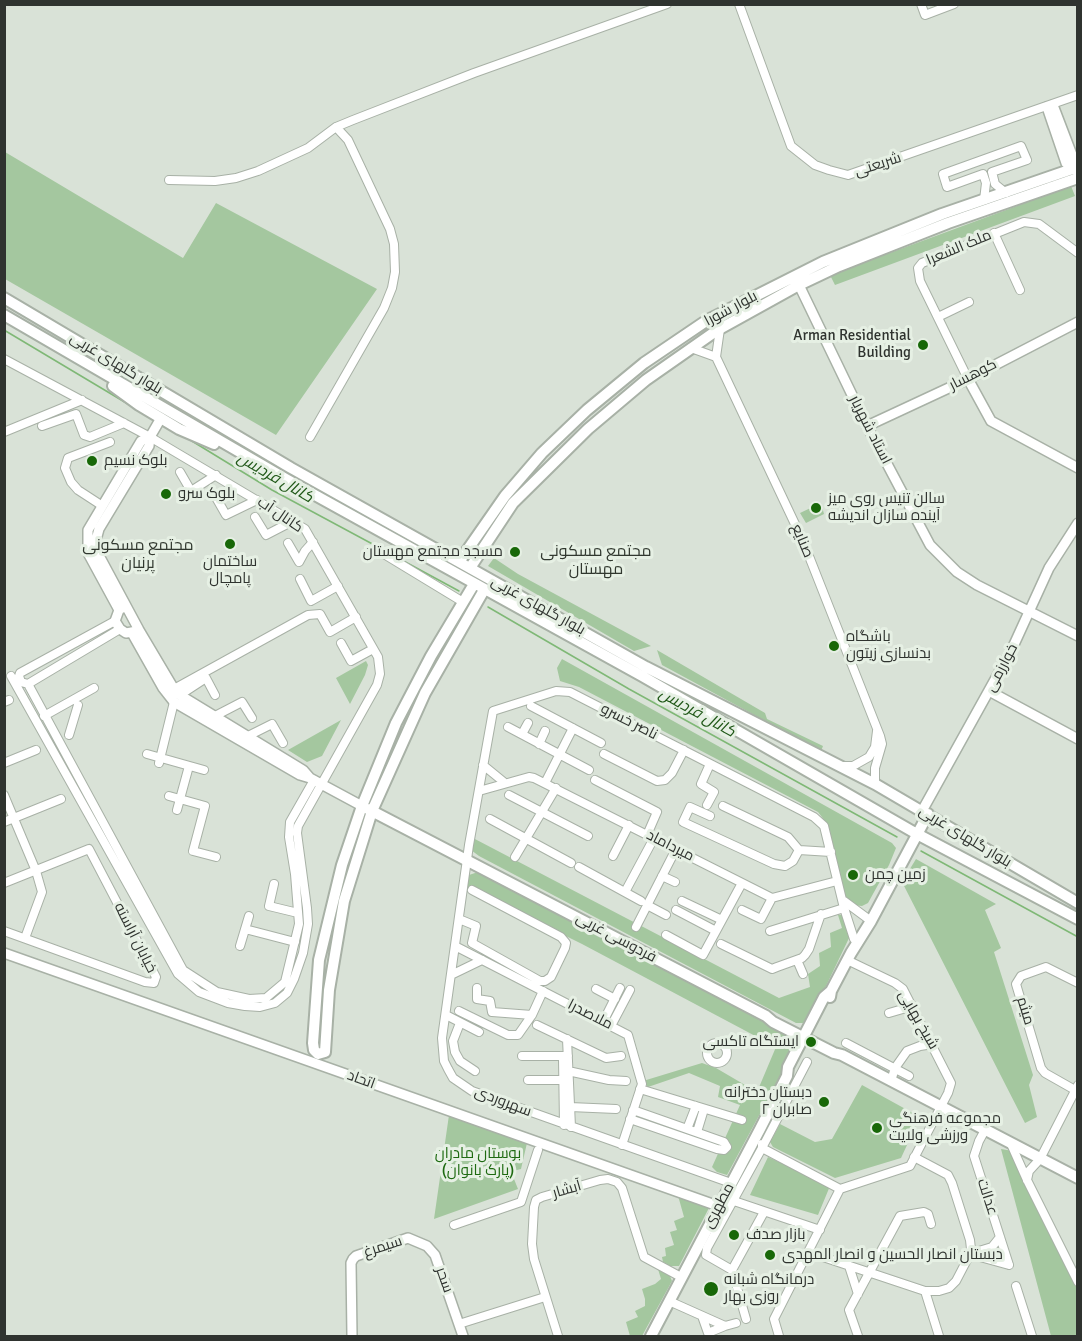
<!DOCTYPE html>
<meta charset="utf-8">
<style>
body{margin:0}
#map{position:relative;width:1082px;height:1341px;overflow:hidden;background:#d9e2d7;font-family:Signika,sans-serif}
canvas{display:block}
.frame{position:absolute;inset:0;border:6px solid #2f332f;pointer-events:none}
</style>
<div id="map">
<canvas width="1082" height="1341"></canvas>
<div class="frame"></div>
</div>
<script>
const g = document.querySelector('canvas').getContext('2d');
g.lineJoin = 'round';
function fill(path, color) { g.fillStyle = color; g.fill(path, 'evenodd'); }
const poly = rows => new Path2D(rows.map(r => 'M' + r).join(''));
function stroke(path, color, width, dash) { g.strokeStyle = color; g.lineWidth = width; g.lineCap = dash ? 'butt' : 'round'; g.setLineDash(dash || []); g.stroke(path); }
function label(font, color, halo, rows, align = 'center') {
  g.font = font + ' Signika,Cairo,sans-serif'; g.lineWidth = 6; g.setLineDash([]); g.textBaseline = 'middle'; g.strokeStyle = halo; g.fillStyle = color; for (const [text, x, y, turn = 0] of rows) {
    g.save(); g.translate(x, y); g.rotate((+turn || 0) * Math.PI / 180); g.textAlign = isNaN(turn) ? turn : align; if (halo) g.strokeText(text, 0, 0); g.fillText(text, 0, 0); g.restore();
  }
}
fill(poly([
 [5,152,183,258,216,203,377,289,276,435,5,279],
 [1071,186,1075,196,835,285,830,275],
 [821,503,824,514,806,523,800,513],
 [494,558,518,574,651,646,634,651,488,566],
 [657,650,765,713,767,719,823,746,821,751,662,665],
 [562,659,892,843,896,848,889,865,868,903,862,906,852,905,846,898,825,821,818,812,579,687,560,681,557,668],
 [366,661,368,665,365,675,350,704,336,678],
 [341,720,322,756,307,762,288,750],
 [473,838,779,998,810,987,808,974,820,966,819,953,831,947,830,933,842,928,838,915,844,915,850,936,816,1007,803,1023,796,1023,479,856,471,850],
 [916,859,996,904,985,910,1001,948,994,952,1033,1075,1029,1085,1037,1117,1025,1123,902,882],
 [478,872,796,1039,797,1045,727,1175,717,1172,712,1167,740,1105,718,1097,720,1086,689,1073,648,1087,643,1081,702,1063,716,1068,757,1092,776,1047,582,944,467,887,469,875],
 [862,1085,920,1117,901,1158,835,1178,773,1147,770,1142,780,1124,815,1142,832,1139],
 [449,1115,527,1143,521,1169,513,1171,512,1174,518,1189,434,1219],
 [1001,1149,1013,1151,1077,1276,1077,1336,1051,1336],
 [768,1157,830,1186,818,1215,750,1195],
 [677,1192,710,1206,679,1266,670,1266,663,1262,662,1257,666,1256,665,1248,674,1245,670,1232,677,1230,674,1221,684,1217],
 [658,1269,670,1276,672,1281,642,1336,630,1336,626,1322,638,1317,635,1311,645,1306,645,1299,642,1289,655,1284,661,1279]
]), '#a4c79f');
stroke(poly([
 [4,330,133,407],
 [187,438,272,490,378,547],
 [398,558,459,591],
 [488,607,629,689,897,837],
 [921,851,1078,937]
]), '#7fb876', 1.5);
const minor = poly([
 [739,4,791,146,815,165,829,170,848,175,1078,95],
 [921,4,925,15,954,4],
 [169,180,215,181,236,178,258,171,308,148,336,127,353,120,474,73,667,4],
 [984,200,986,183,983,174,947,187,943,174,1021,146,1027,160,992,172,995,184,1006,193],
 [994,233,1020,290],
 [938,317,969,302],
 [720,329,716,357,803,541,880,736,882,744,875,768,875,784],
 [691,348,716,357],
 [4,359,150,437,305,529,378,657,380,674,377,685,298,826,297,833,307,908,308,924,303,953,294,979,287,993,275,1003,260,1007,245,1006,228,1003,199,992,178,974,11,676],
 [968,379,920,281,918,268,922,263,1024,222,1039,224,1078,253],
 [42,426,76,414,84,435,90,437,124,423],
 [4,432,82,400],
 [310,437,384,308,392,288,395,272,394,244,390,229,348,140,336,127],
 [180,472,191,491,216,475],
 [214,494,226,515,257,500],
 [101,505,78,490,71,482,65,468,68,458,110,442],
 [255,517,266,535,293,521],
 [288,543,299,562,305,551,313,542],
 [379,551,463,602],
 [300,579,311,601,338,586],
 [120,629,28,684,183,970,217,992,249,999,266,998,285,982,299,924,295,874,289,837,290,822,314,780],
 [341,643,351,661,373,649],
 [28,684,21,682,19,676,20,673,115,621],
 [174,689,308,615,320,614,330,632,356,617],
 [180,695,206,678,215,695],
 [4,702,9,700],
 [531,706,601,743],
 [44,716,94,688],
 [215,716,242,702,252,718],
 [508,727,589,770],
 [522,734,528,723],
 [69,735,78,705],
 [248,736,272,724,283,743],
 [539,744,545,731],
 [147,754,204,770],
 [604,754,657,781,665,780,672,773,684,750],
 [4,763,36,750],
 [159,763,174,702],
 [483,765,505,783],
 [842,766,853,766,869,757,875,747,877,731],
 [595,780,657,812,647,835],
 [545,783,573,728],
 [479,791,529,777,534,778,772,898,837,881],
 [4,795,36,871,42,892,25,938],
 [509,795,588,836],
 [169,796,205,806,193,851,216,857],
 [707,805,714,792,701,784,710,764],
 [723,806,788,837,799,850,831,852],
 [177,810,189,766],
 [710,816,690,807,683,822,774,864,785,866,793,861,799,850],
 [490,819,571,863],
 [4,822,61,799],
 [613,856,629,825],
 [515,857,556,788],
 [579,867,641,901],
 [662,876,675,882],
 [4,883,89,849,156,977,154,983,145,982,4,931],
 [274,884,269,906,298,913],
 [625,892,654,838],
 [682,901,722,920],
 [844,901,871,921],
 [647,905,666,915],
 [676,910,716,931],
 [742,910,761,919,772,898],
 [459,919,476,926,472,943,540,981,545,981,551,977,565,948,566,943,561,937,472,890],
 [636,927,676,849],
 [245,929,295,942],
 [770,931,844,908],
 [666,935,703,955,742,883],
 [721,944,772,969,777,967,802,958,805,955,809,949,821,914],
 [240,946,249,916],
 [455,946,628,1035,642,1084,622,1145],
 [797,960,803,974],
 [451,975,482,960],
 [477,988,477,999,490,1001,492,1012,532,1015],
 [596,989,615,999],
 [459,1011,508,1035,518,1035,532,1015,543,991],
 [889,1013,913,1006],
 [446,1015,479,1032],
 [603,1022,620,988],
 [460,1023,453,1041,455,1052,460,1061,475,1071],
 [537,1025,606,1058,621,1056],
 [611,1026,630,990],
 [567,1039,571,1127],
 '707 1053a10 10 0 1 1 20 0a10 10 0 1 1-20 0Z',
 [846,1043,909,1076],
 [522,1056,568,1056],
 [563,1059,564,1125],
 [807,1062,762,1148,840,1189],
 [568,1071,609,1080,626,1081],
 [528,1080,567,1080],
 [891,1081,895,1068,907,1051,920,1046,933,1044],
 [640,1089,742,1120],
 [1075,1090,1045,1073,1041,1068,1016,984,1021,976,1046,967,1078,983],
 [570,1107,616,1109],
 [630,1119,717,1149,724,1150,727,1147,724,1142,633,1110],
 [687,1129,696,1106],
 [985,1130,979,1141,974,1156,1009,1265],
 [697,1132,704,1109],
 [1011,1144,1027,1180,1078,1282],
 [1027,1180,1029,1171,1040,1159,1078,1085],
 [731,1183,472,1091,453,1078,448,1069,444,1061,442,1038,469,845,493,711,556,691,570,692,814,817,824,826,844,908,854,939,858,943],
 [734,1201,820,1230],
 [454,1225,521,1202,538,1150],
 [1000,1237,992,1247,969,1254,1009,1265],
 [808,1252,925,1291,939,1291,949,1288,956,1281,968,1258,971,1249,970,1240,952,1183,948,1175,914,1157],
 [849,1266,858,1294],
 [732,1270,706,1255,707,1248,762,1148,762,1144],
 [1016,1286,1032,1336],
 [925,1291,939,1336],
 [669,1301,725,1326,736,1323],
 [702,1316,708,1333,725,1326],
 [746,1319,732,1270,764,1212],
 [459,1324,545,1297],
 [558,1336,534,1259,532,1244,534,1207,536,1200,542,1197,600,1180,608,1179,617,1182,622,1188,644,1257,681,1277],
 [779,1336,774,1319,840,1189,910,1166,948,1093,951,1083,903,989,895,983,847,960],
 [858,1336,849,1310,900,1216,924,1212,928,1214,931,1224]
]);
const tertiary = poly([
 [1053,105,1074,160,1073,169],
 [1047,107,1066,163,1076,171],
 [799,285,867,426,930,545,957,572,977,585,1078,636],
 [968,379,991,421,1078,468],
 [161,418,150,437,149,446,99,529,96,540,96,550,139,630,174,689,180,695,303,770,310,778],
 [867,426,968,379,1078,322],
 [124,607,119,610,115,621,120,629,126,633,137,631],
 [119,610,88,553,88,530,141,441,150,437],
 [132,633,163,688,174,702,300,775,310,778,362,806],
 [989,691,1078,739],
 [922,811,1012,649,1049,568,1078,523],
 [4,953,718,1206],
 [352,1336,351,1263,353,1259,356,1256,408,1238,427,1246,435,1255,463,1336]
]);
const secondary = poly([
 [4,298,291,468,484,576,646,667,875,784,1078,903],
 [4,315,286,479,642,676,917,834,1078,919],
 [113,386,139,405,179,429,214,444],
 [459,562,505,496,542,453,587,410,644,363,706,321,823,262,942,214,1078,167],
 [470,568,513,503,588,429,646,380,716,331,799,285,839,266,948,223,1078,178],
 [474,584,431,656,396,723,362,806,342,865,319,960,313,1043,314,1050,318,1054,325,1052,329,990,344,901,372,811,425,693,484,590],
 [368,809,766,1016,773,1022,834,1053,842,1055,1078,1178],
 [830,997,831,991,851,953,871,921,928,814],
 [651,1336,760,1129,787,1076,788,1067,824,997,831,991]
]);
stroke(minor, '#a8b1a6', 10);
stroke(tertiary, '#a8b1a6', 12);
stroke(secondary, '#a8b1a6', 14);
stroke(minor, '#fff', 8);
stroke(tertiary, '#fff', 9);
stroke(secondary, '#fff', 10);
for (const [x, y, r, color] of [
 [923,345,6,"#186808"],
 [92,461,6,"#186808"],
 [166,494,6,"#186808"],
 [816,508,6,"#186808"],
 [230,544,6,"#186808"],
 [515,552,6,"#186808"],
 [834,646,6,"#186808"],
 [853,875,6,"#186808"],
 [811,1042,6,"#186808"],
 [824,1102,6,"#186808"],
 [877,1128,6,"#186808"],
 [734,1235,6,"#186808"],
 [770,1255,6,"#186808"],
 [711,1289,8,"#186808"]
]) { const dot = new Path2D(); dot.arc(x, y, r, 0, 2 * Math.PI); g.fillStyle = color; g.fill(dot); stroke(dot, '#e6f0e4', 2); }
label('15px', '#2f332f', '#e6f0e4', [
 ["شریعتی",878,165,-18],
 ["ملک الشعرا",959,248,-23],
 ["بلوار شورا",731,309,-28],
 ["بلوار گلهای غربی",116,364,31],
 ["کوهسار",973,375,-27],
 ["استاد شهریار",870,430,63],
 ["کانال آب",280,515,34],
 ["صنایع",802,541,67],
 ["بلوار گلهای غربی",538,606,29],
 ["خوارزمی",1002,668,-62],
 ["ناصر خسرو",629,722,27],
 ["بلوار گلهای غربی",965,837,31],
 ["میرداماد",670,846,27],
 ["خیابان آراسته",135,938,63],
 ["فردوسی غربی",616,938,28],
 ["میثم",1025,1011,73],
 ["ملاصدرا",590,1015,27],
 ["شیخ بهایی",918,1020,60],
 ["اتحاد",361,1080,20],
 ["سهروردی",503,1102,21],
 ["آبشار",567,1190,-16],
 ["عدالت",987,1197,72],
 ["مطهری",719,1206,-62],
 ["سیمرغ",383,1247,-18],
 ["سحر",444,1280,71]
]);
label('15px', '#2f332f', '#e6f0e4', [
 ["Arman Residential",911,336,"right"],
 ["Building",911,353,"right"],
 ["بلوک نسیم",104,461],
 ["بلوک سرو",178,494],
 ["سالن تنیس روی میز",828,499],
 ["آینده سازان اندیشه",828,516],
 ["مسجد مجتمع مهستان",503,552,"right"],
 ["ساختمان",230,562,"center"],
 ["پامچال",230,579,"center"],
 ["باشگاه",846,637],
 ["بدنسازی زیتون",846,654],
 ["زمین چمن",865,875],
 ["ایستگاه تاکسی",799,1042,"right"],
 ["دبستان دخترانه",812,1093,"right"],
 ["صابران ۲",812,1110,"right"],
 ["مجموعه فرهنگی",889,1119],
 ["ورزشی ولایت",889,1136],
 ["بازار صدف",746,1235],
 ["دبستان انصار الحسین و انصار المهدی",782,1255],
 ["درمانگاه شبانه",724,1280],
 ["روزی بهار",724,1297]
], 'left');
label('15px', '#1e6a11', '#e6f0e4', [
 ["بوستان مادران",478,1154],
 ["(پارک بانوان)",478,1171]
]);
label('italic 16px', '#205818', '#e6f0e4', [
 ["کانال فردیس",275,478,30],
 ["کانال فردیس",697,713,29]
]);
label('16px', '#31382f', '#e6f0e4', [
 ["مجتمع مسکونی",138,546],
 ["پرنیان",138,564],
 ["مجتمع مسکونی",596,552],
 ["مهستان",596,570]
]);
</script>
